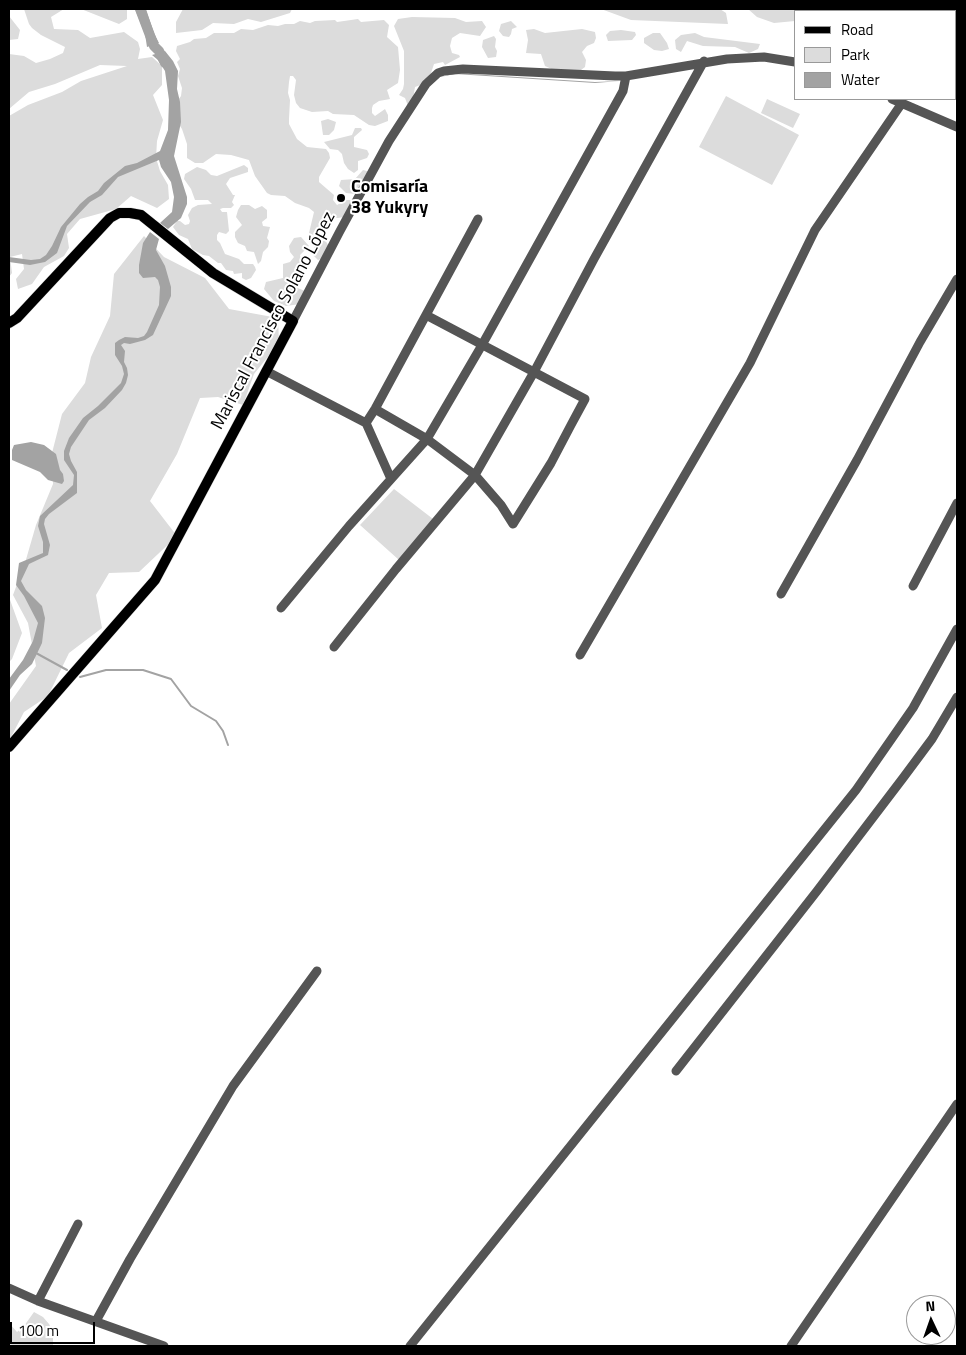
<!DOCTYPE html>
<meta charset="utf-8">
<style>
body{margin:0}
#map{position:relative;width:966px;height:1355px;overflow:hidden;background:#fff;font-family:"Titillium Web",sans-serif}
canvas{display:block}
.frame{position:absolute;inset:0;border:10px solid #000;pointer-events:none}
.legend{position:absolute;left:794px;top:10px;width:162px;height:90px;box-sizing:border-box;background:#fff;border:1px solid #999;margin:0;padding:6px 9px;list-style:none;font-size:15px;color:#000}
.legend li{display:flex;align-items:center;gap:10px;height:25px}
.legend b{width:25px;border:1px solid #999}
.north{position:absolute;left:906px;top:1295px;width:50px;height:50px;box-sizing:border-box;background:#fff;border:1px solid #999;border-radius:50%;rotate:357deg;font-size:14px;font-weight:700;line-height:20px;text-align:center;color:#000}
.north::after{content:'';display:block;margin:auto;width:18px;height:22px;background:#000;clip-path:polygon(50% 0,100% 100%,50% 72%,0 100%)}
.scale{position:absolute;left:10px;top:1322px;width:85px;height:22px;box-sizing:border-box;border:2px solid #000;border-top:0;padding-left:6px;font-size:15px;line-height:18px;white-space:nowrap;color:#000;-webkit-text-stroke:4px #fff;paint-order:stroke}
</style>
<div id="map">
<canvas width="966" height="1355"></canvas>
<div class="frame"></div>
<ul class="legend">
<li><b style="height:6px;background:#000"></b>Road</li>
<li><b style="height:14px;background:#dcdcdc"></b>Park</li>
<li><b style="height:14px;background:#a3a3a3"></b>Water</li>
</ul>
<div class="north">N</div>
<div class="scale">100 m</div>
</div>
<script>
const g = document.querySelector('canvas').getContext('2d');
g.lineJoin = 'round';
function fill(path, color) { g.fillStyle = color; g.fill(path, 'evenodd'); }
const poly = rows => new Path2D(rows.map(r => 'M' + r).join(''));
function stroke(path, color, width, dash) { g.strokeStyle = color; g.lineWidth = width; g.lineCap = dash ? 'butt' : 'round'; g.setLineDash(dash || []); g.stroke(path); }
function label(font, color, halo, rows, align = 'center') {
  g.font = font + ' "Titillium Web",sans-serif'; g.lineWidth = 4; g.setLineDash([]); g.textBaseline = 'middle'; g.strokeStyle = halo; g.fillStyle = color; for (const [text, x, y, turn = 0] of rows) {
    g.save(); g.translate(x, y); g.rotate((+turn || 0) * Math.PI / 180); g.textAlign = isNaN(turn) ? turn : align; if (halo) g.strokeText(text, 0, 0); g.fillText(text, 0, 0); g.restore();
  }
}
fill(poly([
 [24,9,64,9,51,17,54,29,78,30,90,38,124,32,138,42,140,49,138,59,152,57,162,66,162,85,153,95,163,120,157,141,156,158,160,171,168,185,169,199,157,208,131,196,116,209,80,219,67,234,69,248,64,256,44,267,32,284,18,289,16,279,24,269,22,254,10,257,12,273,9,277,9,116,28,105,62,92,81,81,127,66,100,65,55,84,29,92,9,109,9,54,24,56,36,63,50,59,63,53,65,47,41,35,32,28,29,24],
 [81,9,127,9,127,19,119,24],
 [183,9,292,9,290,13,261,22,248,19,234,24,213,23,202,30,176,33,176,22],
 [601,9,720,9,726,13,728,24,631,20],
 [748,9,806,9,807,11,795,11,795,21,774,23,757,17],
 [9,16,20,30,18,39,9,40],
 [412,17,455,18,466,22,482,21,486,27,480,36,460,33,452,38,450,46,452,53,459,55,460,57,445,65,443,62,434,64,428,82,415,87,412,105,408,106,405,98,399,95,403,89,404,84,404,51,394,26,398,19],
 [358,19,361,22,384,20,389,25,387,37,398,47,400,70,398,83,387,90,390,99,379,101,373,105,372,108,372,113,375,116,385,109,388,115,388,121,375,126,369,125,354,115,333,114,328,111,312,112,300,108,296,103,294,95,296,80,293,76,290,76,289,82,288,93,290,100,289,119,289,124,297,139,307,147,326,149,329,153,330,158,319,177,319,182,334,195,333,200,337,205,346,200,350,200,353,202,344,217,338,218,327,217,322,220,318,237,315,236,309,233,314,212,309,208,295,203,285,196,271,195,267,193,255,176,249,160,231,155,216,154,203,163,195,163,187,158,187,144,182,129,178,123,176,103,181,96,182,88,178,76,180,69,177,62,180,59,176,51,177,46,190,42,194,39,206,38,214,33,234,33,241,29,253,30,268,25,278,26,285,24,294,24,300,21,310,23,315,21,335,20,337,22],
 [511,21,517,27,512,29,511,34,509,37,503,36,499,31,501,24],
 [534,29,545,33,582,29,595,32,596,38,594,43,587,46,582,52,586,60,585,67,577,73,554,70,545,66,541,54,526,53,528,40,526,30],
 [621,30,635,32,636,35,632,40,608,41,606,35,610,31],
 [653,33,660,33,667,43,669,49,662,51,654,50,644,43,644,38],
 [695,33,704,37,760,44,758,49,749,53,735,47,703,46,687,41,681,52,676,49,675,40,681,35],
 [494,36,496,39,495,47,497,51,496,57,488,58,482,47,483,40],
 [726,96,799,135,772,185,699,147],
 [767,99,800,114,793,128,761,113],
 [328,119,336,122,334,130,329,135,323,135,321,121],
 [355,128,361,128,362,130,354,137,354,147,367,150,369,154,367,158,358,161,358,170,354,173,348,169,344,163,342,154,338,150,330,149,324,142,352,135],
 [244,165,248,168,248,172,230,178,226,184,233,195,235,195,232,202,234,205,231,208,223,208,220,209,222,212,227,212,229,231,226,234,219,232,217,235,217,240,220,243,225,254,239,259,244,264,253,264,255,267,256,270,251,278,246,280,242,278,242,273,234,274,233,271,226,270,221,263,218,263,209,256,203,255,192,249,188,239,179,235,173,227,177,221,180,221,185,225,189,224,190,221,188,215,192,208,198,205,212,204,208,200,195,200,191,189,184,179,185,174,197,167,206,170,211,175,217,176],
 [363,170,367,171,368,179,356,194,346,193,339,186,341,180,355,179],
 [241,205,249,205,255,209,262,206,267,210,267,218,262,222,263,226,270,227,267,238,269,241,268,247,263,252,261,261,258,264,254,252,247,251,245,246,238,243,235,237,235,232,242,225,236,217,238,210],
 [144,236,164,257,205,278,229,309,278,318,279,343,254,374,243,405,218,397,200,398,177,454,150,501,177,536,139,572,109,573,96,595,102,628,69,653,48,696,24,712,9,741,9,704,36,666,28,623,13,595,25,563,36,525,53,484,52,453,62,414,85,383,91,357,110,316,114,274],
 [301,237,309,246,300,255,302,264,296,268,292,279,295,287,305,291,307,303,286,306,274,301,264,289,266,282,283,278,283,264,290,262,294,257,290,252,289,246,294,238],
 [325,240,330,248,329,256,318,260,314,256,314,246],
 [394,489,437,522,399,560,360,525],
 [9,597,22,633,12,659,9,662],
 [34,1312,43,1317,49,1324,53,1332,53,1346,9,1346,9,1323,17,1332,24,1326]
]), '#dcdcdc');
fill(poly([
 [135,9,146,9,154,33,159,43,147,47,145,34],
 [165,51,173,61,178,71,177,89,180,102,181,122,174,156,187,197,187,204,181,218,168,229,160,223,172,212,174,197,171,182,161,167,159,160,118,177,102,195,90,202,67,226,57,253,45,262,30,265,9,262,9,257,31,260,40,259,46,255,52,246,61,227,80,204,88,197,98,191,104,183,125,166,137,163,160,151,168,130,169,100,165,71,158,60,152,55],
 [455,73,595,82,620,81,595,83,455,74,440,77],
 [150,232,159,239,156,250,165,266,171,287,171,296,153,335,145,340,130,344,124,343,121,345,125,351,124,362,127,368,128,375,126,383,122,390,105,408,89,420,71,447,69,454,71,461,77,472,77,493,49,514,45,519,44,524,50,545,48,555,29,564,21,581,26,590,42,606,45,618,42,643,32,664,20,675,9,691,9,679,23,660,33,641,38,623,24,596,16,585,19,563,43,553,43,542,38,526,40,516,73,485,74,475,64,460,64,451,69,438,83,418,98,406,121,383,124,374,122,366,115,355,115,343,119,340,125,337,138,338,144,336,147,332,159,305,160,287,158,280,155,277,143,278,139,273,139,265,143,243],
 [31,442,44,445,56,454,60,470,63,474,64,481,62,484,48,480,40,472,12,460,12,450,14,445]
]), '#a3a3a3');
stroke(poly([
 [36,653,67,670],
 [80,677,106,670,143,670,171,679,191,706,216,721,223,731,228,745]
]), '#a3a3a3', 2);
stroke(poly([
 [140,9,154,46,159,51,165,63]
]), '#a3a3a3', 10);
const major = poly([
 [9,323,17,318,110,218,119,213,130,213,141,215,213,273,293,321,155,580,9,747]
]);
stroke(major, '#dbdbdb', 11);
stroke(poly([
 [892,99,957,127],
 [293,321,340,231,389,141,426,84,438,73,444,71,463,69,615,76,626,76,727,59,764,57,795,62],
 [266,371,366,423,391,479],
 [375,409,427,439,475,475,501,505,513,524,551,463,571,425,585,399,426,315],
 [366,423,375,409,478,219],
 [913,586,957,503],
 [781,594,857,460,920,342,957,279],
 [281,608,349,526,427,439,482,345,623,91,626,76],
 [334,647,396,569,475,475,534,372,594,259,704,61],
 [580,655,750,363,815,230,902,103],
 [676,1071,817,891,903,778,932,739,957,697],
 [9,1288,38,1301,164,1346],
 [38,1301,78,1224],
 [96,1321,130,1259,233,1086,317,971],
 [410,1346,856,790,913,708,957,629],
 [791,1346,957,1104]
]), '#555', 9);
stroke(major, '#000', 10);
for (const [x, y, r, color] of [
 [341,198,5,"#000"]
]) { const dot = new Path2D(); dot.arc(x, y, r, 0, 2 * Math.PI); g.fillStyle = color; g.fill(dot); stroke(dot, '#fff', 2); }
label('bold 18px', '#000', '#fff', [
 ["Comisaría",351,188],
 ["38 Yukyry",351,209]
], 'left');
label('18px', '#000', '#fff', [
 ["Mariscal Francisco Solano López",274,321,-62]
]);
</script>
